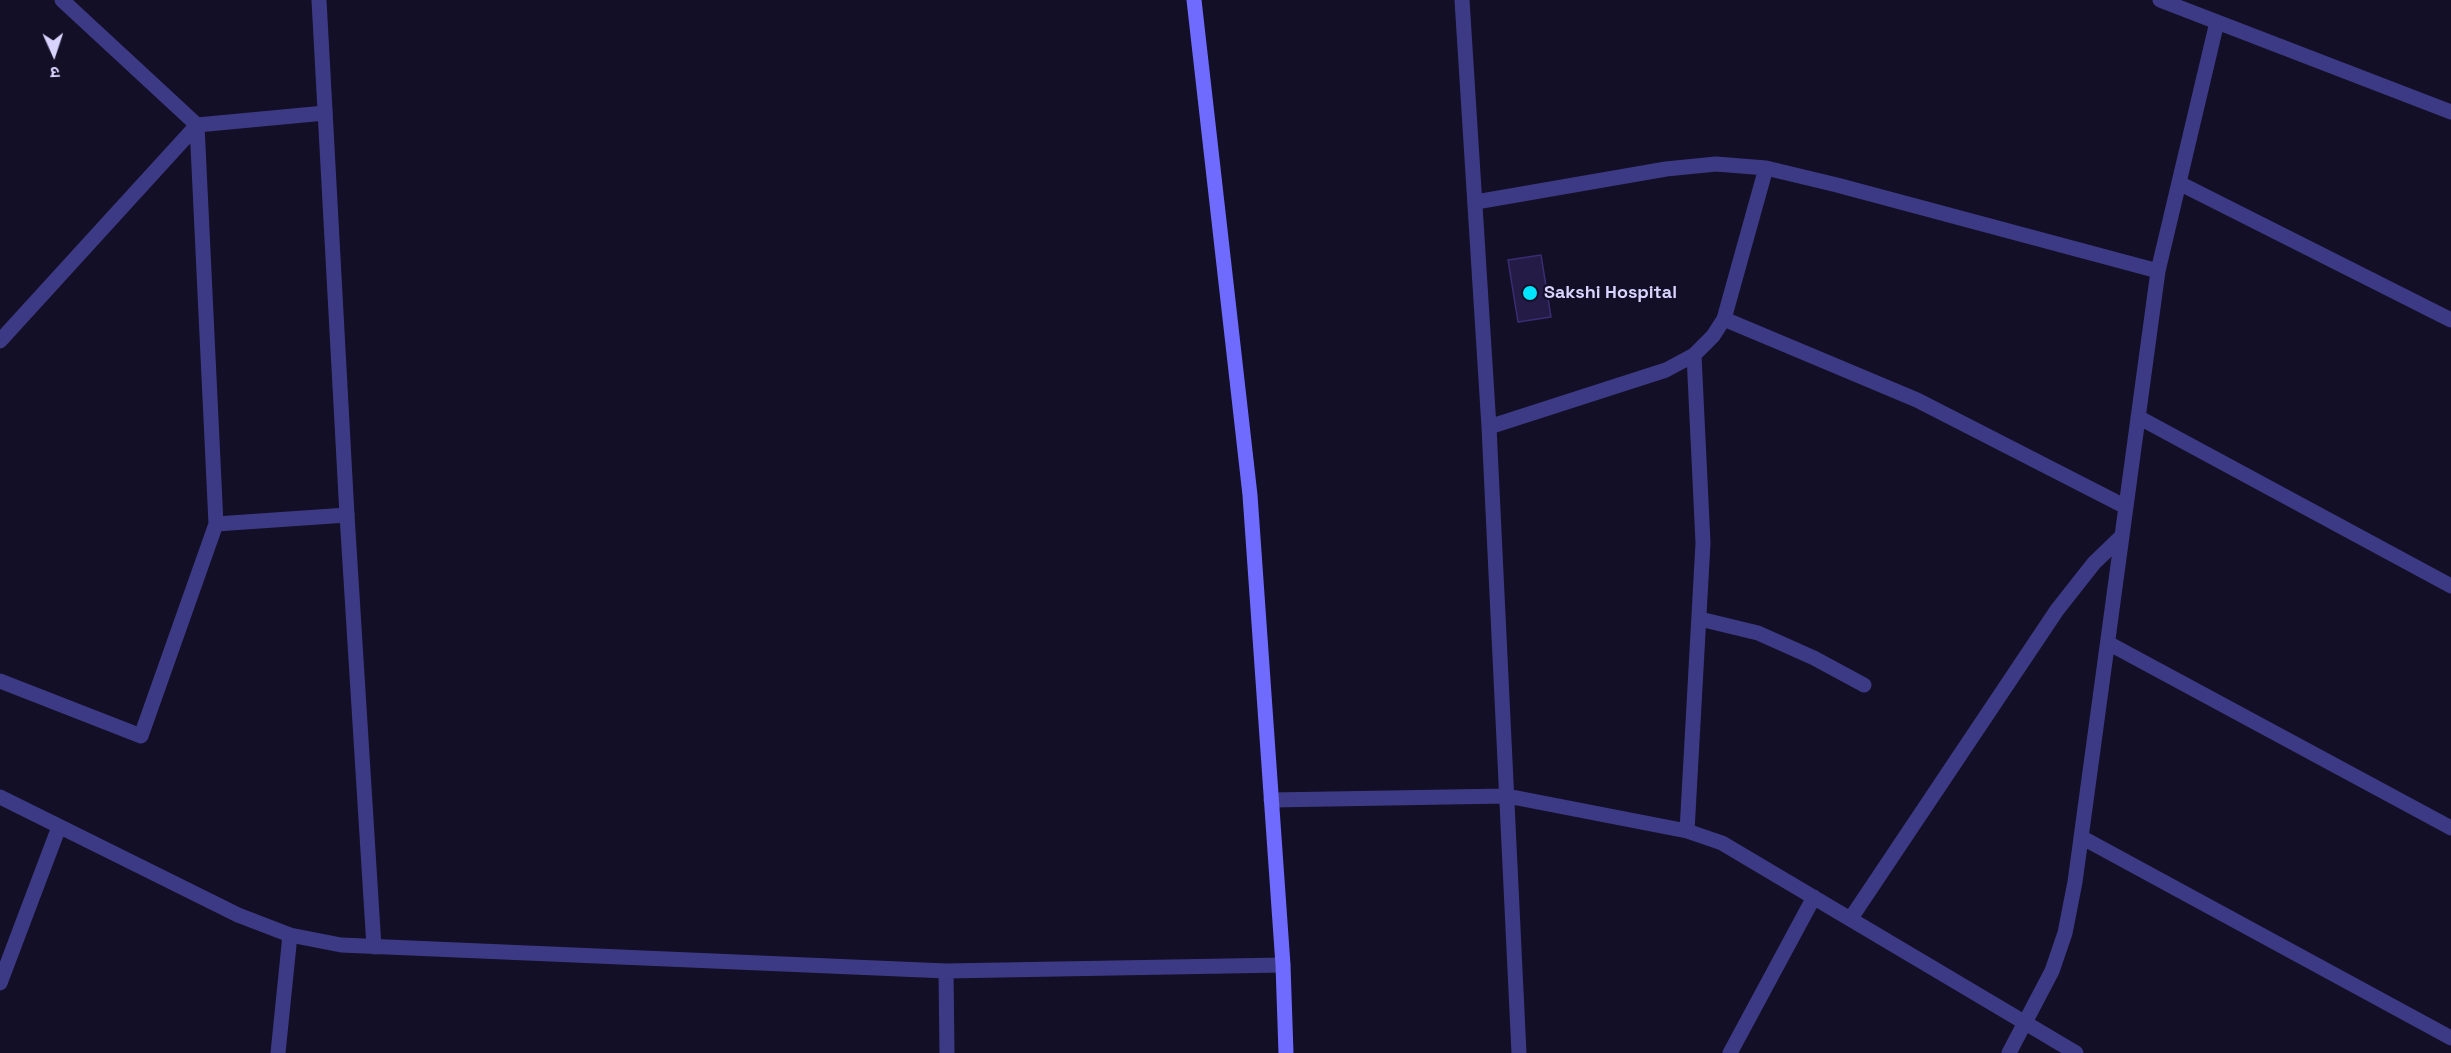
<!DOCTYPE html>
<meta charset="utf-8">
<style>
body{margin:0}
#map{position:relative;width:2451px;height:1053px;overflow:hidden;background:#130f26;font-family:"Space Grotesk","Noto Sans Devanagari",sans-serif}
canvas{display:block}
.north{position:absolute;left:24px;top:24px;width:60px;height:60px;-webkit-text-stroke:4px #130f26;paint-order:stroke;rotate:177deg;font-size:16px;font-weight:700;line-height:24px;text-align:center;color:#d9d4ff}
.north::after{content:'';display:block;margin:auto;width:21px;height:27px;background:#d9d4ff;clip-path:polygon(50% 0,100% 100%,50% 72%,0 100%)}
</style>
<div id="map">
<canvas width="2451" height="1053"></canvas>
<div class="north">उ</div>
</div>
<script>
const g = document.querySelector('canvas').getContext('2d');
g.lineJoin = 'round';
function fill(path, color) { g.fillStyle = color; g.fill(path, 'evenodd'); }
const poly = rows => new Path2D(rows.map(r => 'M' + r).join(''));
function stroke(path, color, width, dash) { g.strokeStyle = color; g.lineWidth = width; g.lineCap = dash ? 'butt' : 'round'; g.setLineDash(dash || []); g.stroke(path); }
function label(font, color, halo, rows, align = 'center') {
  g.font = font + ' "Space Grotesk",sans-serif'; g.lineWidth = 4.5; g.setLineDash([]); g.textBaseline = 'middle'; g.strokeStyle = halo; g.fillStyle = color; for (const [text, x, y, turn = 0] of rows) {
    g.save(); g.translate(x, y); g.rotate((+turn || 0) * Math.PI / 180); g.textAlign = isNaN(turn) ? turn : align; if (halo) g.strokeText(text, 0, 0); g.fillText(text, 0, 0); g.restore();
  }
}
const building = poly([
 [1541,255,1551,317,1518,322,1508,260,1541,255]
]);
fill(building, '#241b47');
stroke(building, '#3b2d73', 1.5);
stroke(poly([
 [62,0,197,125,325,113],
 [197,125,216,524],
 [0,341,197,125],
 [0,681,141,736,216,524,347,515]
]), '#3d3a85', 15);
stroke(poly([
 [319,0,347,515,374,947],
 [1462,0,1489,427,1519,1053],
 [2160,0,2451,112],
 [2179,183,2451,320],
 [1476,202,1666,169,1716,164,1766,168,1837,185,2158,271],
 [1724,319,1917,400,2126,507],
 [2138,417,2451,586],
 [1489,427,1666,370,1694,355,1713,336,1724,319,1766,168],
 [1700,619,1758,633,1814,658,1864,685],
 [2108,643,2451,828],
 [0,797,238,915,290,935,341,945,946,971,1283,965],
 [1271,800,1507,796,1687,831,1722,843,2076,1053],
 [1687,831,1703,543,1694,355],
 [2081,837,2451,1038],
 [1851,918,2057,610,2094,563,2122,536],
 [946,971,947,1053],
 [0,983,59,827],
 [278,1053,290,935],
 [1730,1053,1814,897],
 [2009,1053,2052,971,2065,933,2075,882,2158,271,2217,22]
]), '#3d3a85', 15);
stroke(poly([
 [1194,0,1250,495,1283,965,1286,1053]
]), '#6f6bff', 15);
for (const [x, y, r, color] of [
 [1530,293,8,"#00e5ff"]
]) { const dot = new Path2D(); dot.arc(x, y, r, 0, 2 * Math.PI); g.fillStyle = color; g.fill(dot); stroke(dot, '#130f26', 2); }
label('bold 18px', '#d9d4ff', '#130f26', [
 ["Sakshi Hospital",1544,293]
], 'left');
</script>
